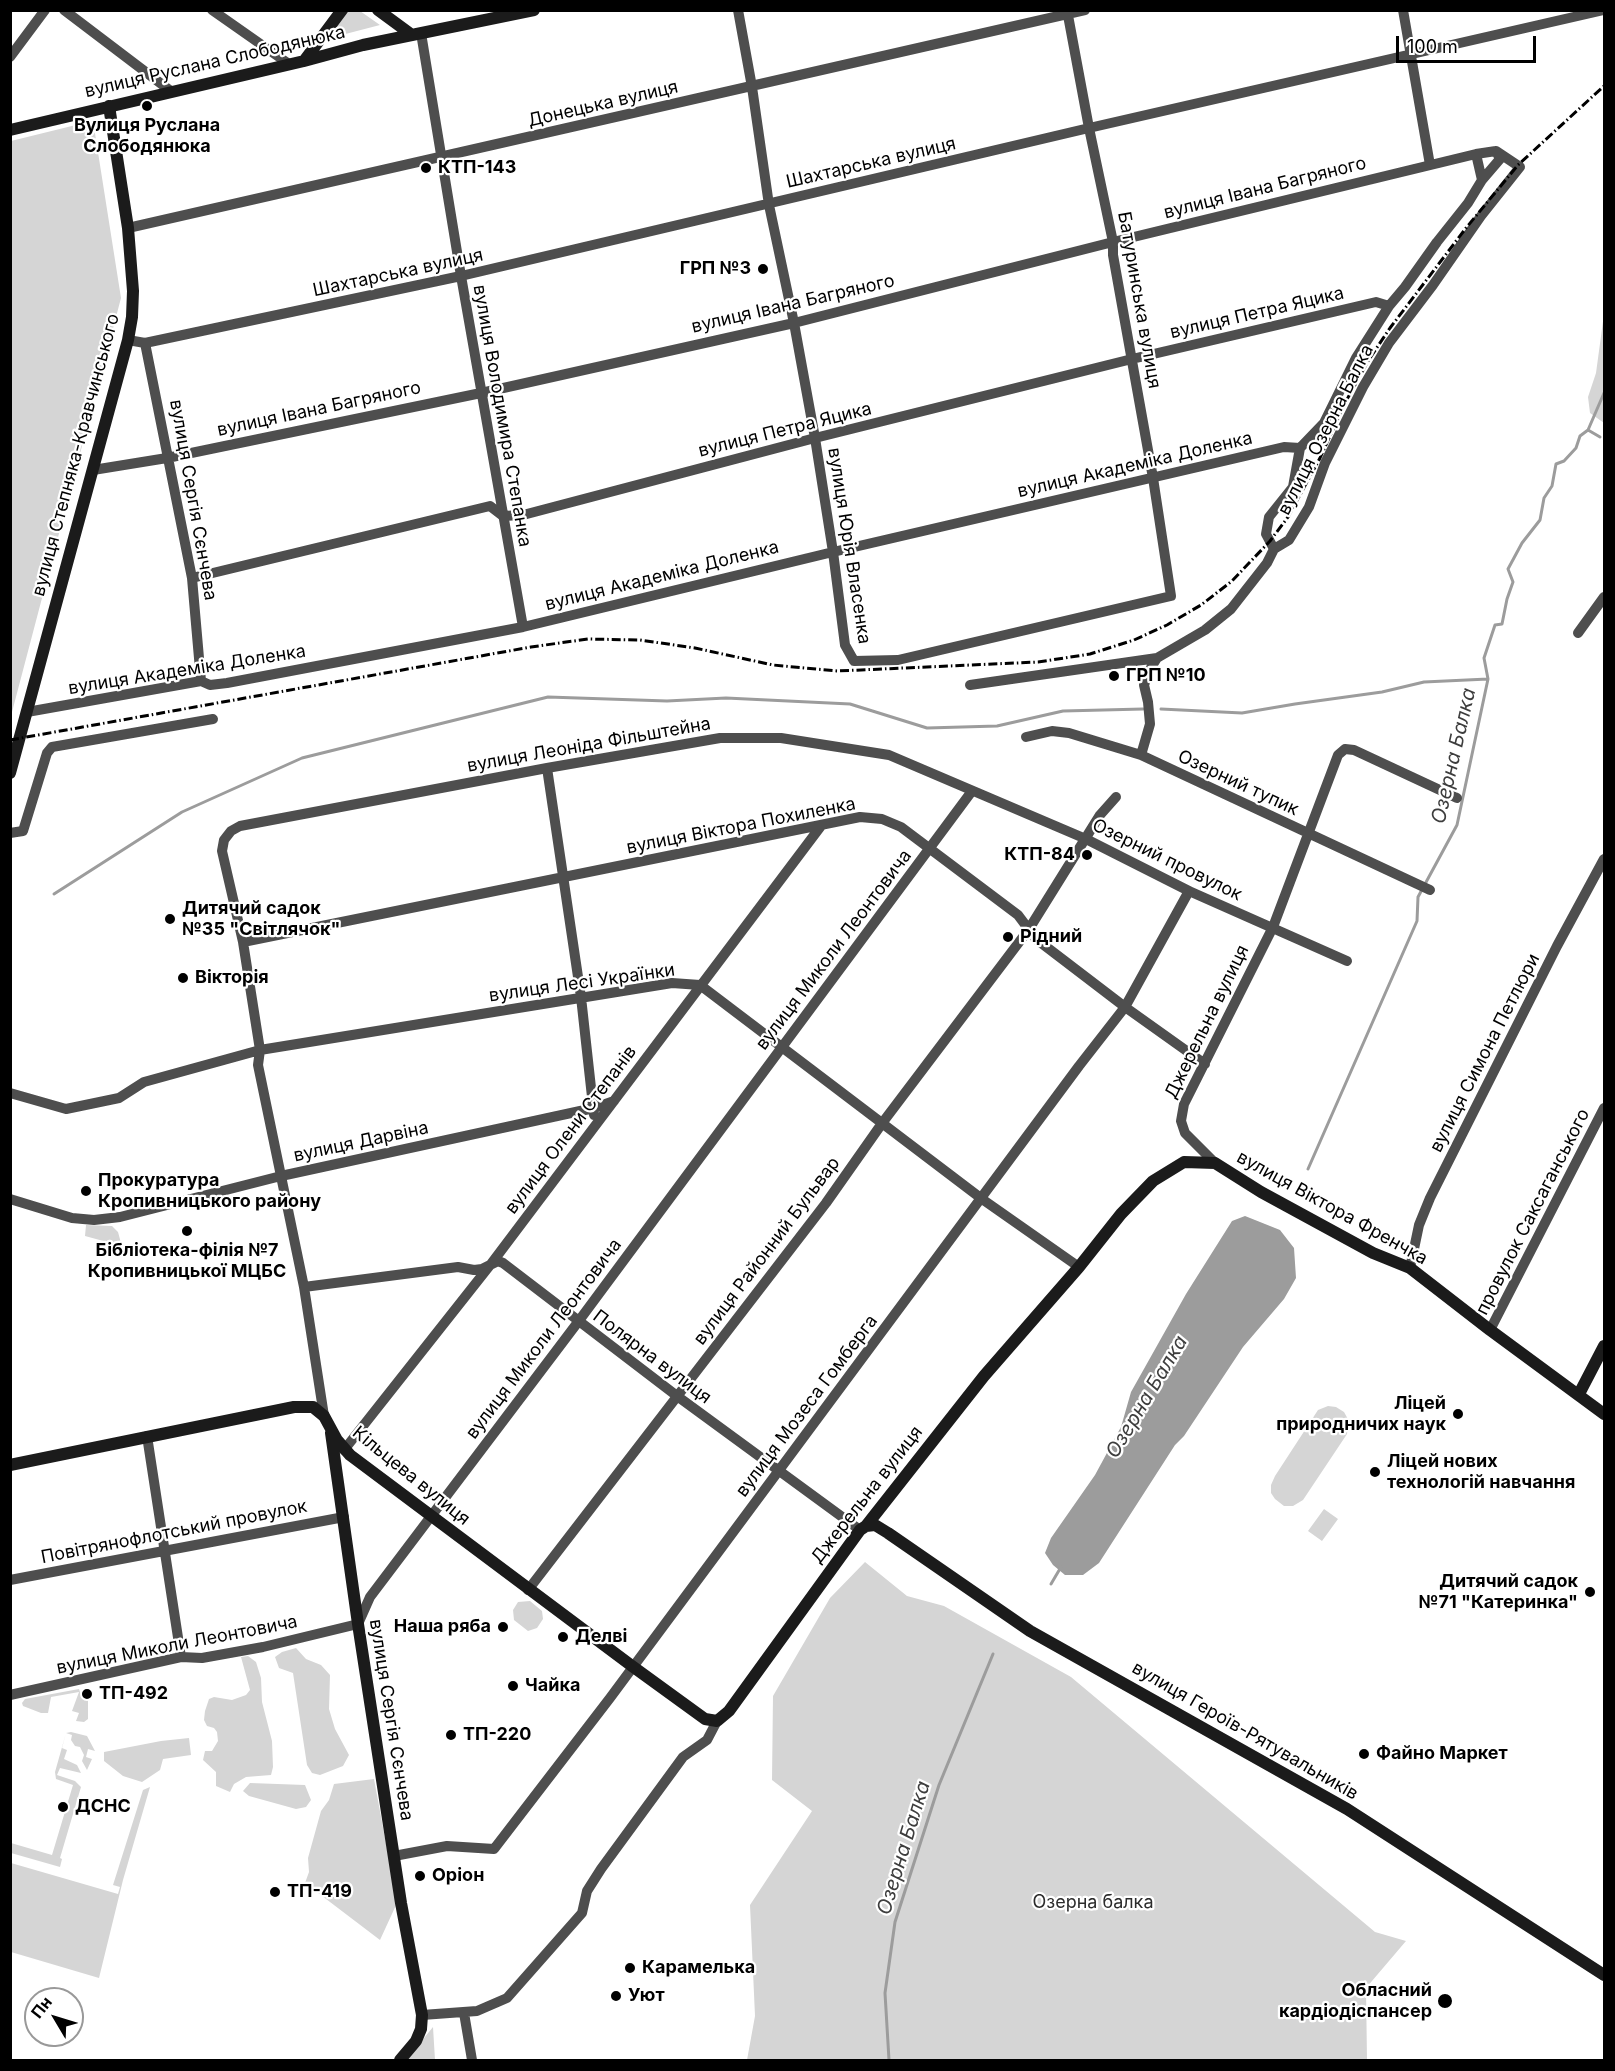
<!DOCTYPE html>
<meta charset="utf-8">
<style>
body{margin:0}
#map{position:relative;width:1615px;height:2071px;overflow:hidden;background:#fff;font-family:Inter,sans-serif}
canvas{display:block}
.frame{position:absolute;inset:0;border:12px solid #000;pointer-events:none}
.north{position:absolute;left:24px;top:1987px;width:60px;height:60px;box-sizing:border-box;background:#fff;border:2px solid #999;border-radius:50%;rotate:308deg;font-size:16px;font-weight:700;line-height:24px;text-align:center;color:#000}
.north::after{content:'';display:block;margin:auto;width:21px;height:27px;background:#000;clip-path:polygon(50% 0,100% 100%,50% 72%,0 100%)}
.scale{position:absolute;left:1396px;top:36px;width:140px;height:27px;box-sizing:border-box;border:3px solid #000;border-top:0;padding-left:8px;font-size:18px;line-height:21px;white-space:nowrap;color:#000;-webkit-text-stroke:4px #fff;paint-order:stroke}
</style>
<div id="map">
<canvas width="1615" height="2071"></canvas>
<div class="frame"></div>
<div class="north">Пн</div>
<div class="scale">100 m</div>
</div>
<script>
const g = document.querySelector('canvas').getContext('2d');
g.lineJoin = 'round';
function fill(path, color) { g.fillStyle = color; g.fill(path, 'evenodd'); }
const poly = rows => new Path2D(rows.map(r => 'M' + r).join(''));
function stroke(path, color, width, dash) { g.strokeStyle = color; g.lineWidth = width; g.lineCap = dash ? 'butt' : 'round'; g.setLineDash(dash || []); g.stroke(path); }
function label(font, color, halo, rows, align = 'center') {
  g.font = font + ' Inter,sans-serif'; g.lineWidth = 4.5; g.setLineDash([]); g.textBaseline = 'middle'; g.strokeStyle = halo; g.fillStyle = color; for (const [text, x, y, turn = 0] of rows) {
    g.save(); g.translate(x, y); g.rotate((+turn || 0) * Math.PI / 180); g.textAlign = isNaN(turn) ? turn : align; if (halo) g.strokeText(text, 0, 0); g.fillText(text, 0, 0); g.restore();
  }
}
fill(poly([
 [347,11,360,11,380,25,330,38,332,31],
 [88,122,94,127,121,298,12,712,10,712,11,141],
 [1604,314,1604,423,1590,413,1588,397,1596,373],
 [86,1225,112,1226,118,1232,121,1243,118,1245,85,1236],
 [1328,1406,1336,1407,1344,1412,1349,1421,1347,1434,1303,1500,1293,1506,1284,1506,1275,1499,1271,1493,1271,1485,1275,1476,1318,1410],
 [1324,1509,1338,1519,1322,1541,1308,1531],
 [865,1562,907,1596,944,1606,1071,1677,1375,1932,1406,1941,1366,1988,1367,2060,747,2060,755,2016,750,1905,812,1811,772,1780,773,1696,830,1598],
 [530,1601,542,1611,543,1619,537,1628,528,1631,514,1620,513,1610,518,1602],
 [296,1648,306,1659,321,1665,330,1675,329,1709,335,1729,349,1755,343,1766,320,1775,312,1773,307,1765,293,1673,279,1668,275,1657,282,1652],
 [248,1656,256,1662,261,1678,262,1702,272,1741,273,1767,271,1775,246,1777,234,1784,230,1792,216,1786,216,1772,203,1760,205,1751,212,1751,218,1741,217,1732,214,1728,207,1726,204,1720,205,1711,209,1699,214,1697,232,1700,246,1695,250,1690,241,1657],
 [79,1689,82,1698,88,1698,88,1719,84,1722,76,1721,79,1713,72,1711,79,1692,51,1697,48,1713,41,1713,23,1706,22,1703,25,1699],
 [71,1732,87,1736,95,1751,88,1749,86,1757,92,1759,87,1770,82,1761,84,1755,80,1747,75,1746,71,1740,72,1735,66,1733,62,1748,67,1750,64,1759,77,1765,81,1773,60,1768,57,1775,75,1781,81,1787,60,1858,62,1859,60,1867,11,1853,11,1843,52,1855,73,1785,56,1779,55,1772,66,1733],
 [189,1738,191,1755,163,1759,160,1770,142,1782,123,1776,104,1761,104,1752,161,1741],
 [374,1779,397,1903,380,1940,305,1883,309,1872,308,1858,321,1811,329,1800,334,1784],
 [250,1783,305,1785,311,1800,306,1807,296,1809,249,1796,243,1791],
 [150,1787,123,1880,99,1978,11,1952,11,1863,118,1894,120,1887,113,1885,143,1790],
 [433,2027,435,2060,406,2060]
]), '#d5d5d5');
fill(poly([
 [1245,1216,1280,1230,1294,1248,1296,1278,1284,1299,1243,1347,1184,1436,1175,1445,1099,1563,1083,1575,1065,1575,1053,1565,1045,1553,1051,1538,1095,1475,1121,1427,1131,1392,1186,1294,1232,1221]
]), '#9c9c9c');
stroke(poly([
 [1588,430,1600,437],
 [1161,709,1242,713,1295,704,1382,692,1424,682,1488,679],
 [54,894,182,812,302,758,548,697,667,701,726,698,850,704,927,728,997,726,1063,711,1143,709],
 [1308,1169,1417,921,1418,897,1457,825,1488,679,1484,658,1495,625,1502,624,1507,599,1513,582,1508,569,1522,543,1540,520,1544,498,1552,486,1556,464,1564,461,1576,448,1580,436,1588,430,1604,393],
 [1051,1584,1061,1567],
 [889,2060,885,1993,895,1922,939,1785,993,1654]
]), '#9c9c9c', 3);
stroke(poly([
 [64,10,172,92],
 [212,10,289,64],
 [738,10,752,87,769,205,794,323,815,438,833,552,845,645,854,661,898,660,1171,596,1153,478,1113,255,1113,242,1089,128,1067,10],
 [1403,10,1430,165],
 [421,33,461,276,523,627],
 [10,57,45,10],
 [1476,154,1482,180],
 [128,228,1085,10],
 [128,340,145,343,192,578,201,681],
 [145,343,461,276,1089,128,1604,10],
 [93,470,167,458,481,393,794,323,1113,242,1476,154,1496,151],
 [1274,549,1266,534,1269,517,1293,487,1300,448,1324,423,1356,358,1389,306,1405,287,1437,242,1468,203,1482,180,1500,159,1496,151],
 [192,578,490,506,503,516,523,515,815,438,1132,359,1376,302,1389,306],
 [1578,633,1604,597],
 [970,685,1157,658],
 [27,712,201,681,210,685,227,683,523,627,833,552,1284,447,1300,448],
 [1026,737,1052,731,1069,733,1141,755,1430,890],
 [1141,755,1150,724,1148,702,1144,685,1149,671,1157,658,1205,630,1231,609,1267,563,1274,549,1289,540,1309,507,1325,463,1363,387,1389,343,1433,285,1481,216,1520,167,1496,151],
 [547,768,581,997,594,1115],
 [10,833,23,831,47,753,52,747,213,719],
 [243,942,860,817,882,819,901,827,1018,915,1036,939,1125,1007,1205,1064],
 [10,1093,66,1109,119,1098,144,1082,260,1050,672,983,700,985,982,1199,1079,1267],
 [1215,1163,1185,1133,1181,1121,1184,1104,1273,927,1338,755,1345,749,1354,750,1457,798],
 [10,1199,72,1218,94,1220,120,1217,281,1176,594,1108,614,1101],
 [1410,1268,1419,1225,1430,1198,1557,946,1604,859],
 [304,1287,458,1267,474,1270,482,1269,498,1261,503,1263,677,1396,860,1530],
 [1490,1330,1604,1108],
 [324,1416,304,1287,258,1065,260,1050,243,942,222,851,224,840,231,831,240,826,547,768,720,738,781,738,889,755,1086,839,1189,891,1347,961],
 [147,1436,181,1657],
 [344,1450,491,1264,821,826],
 [10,1580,344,1517],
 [528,1590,826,1203,883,1122,1029,929,1100,815,1116,797],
 [10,1695,181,1657,202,1658,263,1647,358,1624,370,1597,578,1322,972,791],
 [394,1856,447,1846,494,1849,610,1698,1079,1066,1125,1007,1189,891],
 [464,2013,472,2060],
 [422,2015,477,2011,507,1998,582,1913,587,1891,601,1869,683,1757,707,1740,717,1721]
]), '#4e4e4e', 10);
stroke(poly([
 [378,10,412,35],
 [304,61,342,10],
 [10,130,304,61,363,45,534,10],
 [10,773,128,340,132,317,133,291,128,228,109,106],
 [1579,1394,1604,1346],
 [331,1433,358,1624,401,1903,422,2015,421,2029,416,2041,400,2060],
 [10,1465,294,1407,313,1407,324,1416,337,1440,350,1455,632,1666,705,1719,717,1721,729,1711,860,1530,866,1526,984,1376,1079,1267,1121,1214,1153,1181,1184,1162,1215,1163,1261,1192,1373,1253,1410,1268,1490,1330,1604,1414],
 [866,1526,875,1525,888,1533,1030,1631,1347,1809,1604,1975]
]), '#1b1b1b', 12);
stroke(poly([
 [10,740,531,647,588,639,640,640,695,648,773,665,837,671,1038,662,1090,654,1134,640,1167,625,1201,605,1232,581,1270,541,1288,517,1320,458,1345,403,1368,361,1390,328,1466,228,1518,165,1604,86]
]), '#000', 3, [9, 3, 1.5, 3]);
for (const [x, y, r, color] of [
 [147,106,6,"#000"],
 [426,168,6,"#000"],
 [763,269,6,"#000"],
 [1114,676,6,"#000"],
 [1087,855,6,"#000"],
 [170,919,6,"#000"],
 [1008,937,6,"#000"],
 [183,978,6,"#000"],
 [86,1191,6,"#000"],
 [187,1231,6,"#000"],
 [1458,1414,6,"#000"],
 [1375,1472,6,"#000"],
 [1590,1592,6,"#000"],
 [503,1627,6,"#000"],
 [563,1637,6,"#000"],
 [513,1686,6,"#000"],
 [87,1694,6,"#000"],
 [451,1735,6,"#000"],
 [1364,1754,6,"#000"],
 [63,1807,6,"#000"],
 [420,1876,6,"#000"],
 [275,1892,6,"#000"],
 [630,1968,6,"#000"],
 [616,1996,6,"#000"],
 [1445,2001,8,"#000"]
]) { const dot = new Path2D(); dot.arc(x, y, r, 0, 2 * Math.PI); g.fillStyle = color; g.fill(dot); stroke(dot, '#fff', 2); }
label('18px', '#000', '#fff', [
 ["вулиця Руслана Слободянюка",215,62,-13],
 ["Донецька вулиця",603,104,-13],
 ["Шахтарська вулиця",871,163,-13],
 ["вулиця Івана Багряного",1265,188,-14],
 ["Шахтарська вулиця",398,273,-12],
 ["Батуринська вулиця",1139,300,80],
 ["вулиця Івана Багряного",793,304,-13],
 ["вулиця Петра Яцика",1257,313,-13],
 ["вулиця Івана Багряного",319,409,-12],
 ["вулиця Володимира Степанка",502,416,80],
 ["вулиця Петра Яцика",785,430,-14],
 ["вулиця Озерна Балка",1326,430,-63],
 ["вулиця Степняка-Кравчинського",76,455,-75],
 ["вулиця Академіка Доленка",1135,465,-13],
 ["вулиця Сергія Сєнчева",193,500,80],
 ["вулиця Юрія Власенка",849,546,81],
 ["вулиця Академіка Доленка",662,576,-14],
 ["вулиця Академіка Доленка",187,670,-9],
 ["вулиця Леоніда Фільштейна",589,745,-10],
 ["Озерний тупик",1238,783,25],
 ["вулиця Віктора Похиленка",741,826,-11],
 ["Озерний провулок",1167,860,26],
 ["вулиця Миколи Леонтовича",834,950,-53],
 ["вулиця Лесі Українки",582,983,-8],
 ["Джерельна вулиця",1207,1022,-64],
 ["вулиця Симона Петлюри",1485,1053,-63],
 ["вулиця Олени Степанів",571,1130,-53],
 ["вулиця Дарвіна",361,1142,-12],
 ["вулиця Віктора Френчка",1332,1208,29],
 ["провулок Саксаганського",1533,1212,-63],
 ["вулиця Районний Бульвар",767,1251,-53],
 ["вулиця Миколи Леонтовича",544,1339,-53],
 ["Полярна вулиця",652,1357,37],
 ["вулиця Мозеса Гомберга",807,1406,-53],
 ["Кільцева вулиця",411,1476,39],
 ["Джерельна вулиця",867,1495,-52],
 ["Повітрянофлотський провулок",174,1532,-11],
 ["вулиця Миколи Леонтовича",177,1645,-11],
 ["вулиця Сергія Сєнчева",391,1720,81],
 ["вулиця Героїв-Рятувальників",1245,1731,30]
]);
label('bold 18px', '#000', '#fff', [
 ["Вулиця Руслана",147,126,"center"],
 ["Слободянюка",147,147,"center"],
 ["КТП-143",438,168],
 ["ГРП №3",751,269,"right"],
 ["ГРП №10",1126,676],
 ["КТП-84",1075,855,"right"],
 ["Дитячий садок",182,909],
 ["№35 \"Світлячок\"",182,930],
 ["Рідний",1020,937],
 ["Вікторія",195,978],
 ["Прокуратура",98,1181],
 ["Кропивницького району",98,1202],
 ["Бібліотека-філія №7",187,1251,"center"],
 ["Кропивницької МЦБС",187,1272,"center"],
 ["Ліцей",1446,1404,"right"],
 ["природничих наук",1446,1425,"right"],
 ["Ліцей нових",1387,1462],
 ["технологій навчання",1387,1483],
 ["Дитячий садок",1578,1582,"right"],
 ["№71 \"Катеринка\"",1578,1603,"right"],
 ["Наша ряба",491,1627,"right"],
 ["Делві",575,1637],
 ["Чайка",525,1686],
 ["ТП-492",99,1694],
 ["ТП-220",463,1735],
 ["Файно Маркет",1376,1754],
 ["ДСНС",75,1807],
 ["Оріон",432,1876],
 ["ТП-419",287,1892],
 ["Карамелька",642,1968],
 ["Обласний",1432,1991,"right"],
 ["кардіодіспансер",1432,2012,"right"],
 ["Уют",628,1996]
], 'left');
label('18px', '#2c2c2c', '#fff', [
 ["Озерна балка",1093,1903]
]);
label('italic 20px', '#3d3d3d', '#fff', [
 ["Озерна Балка",1454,756,-77],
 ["Озерна Балка",1147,1397,-59],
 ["Озерна Балка",904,1848,-73]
]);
</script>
